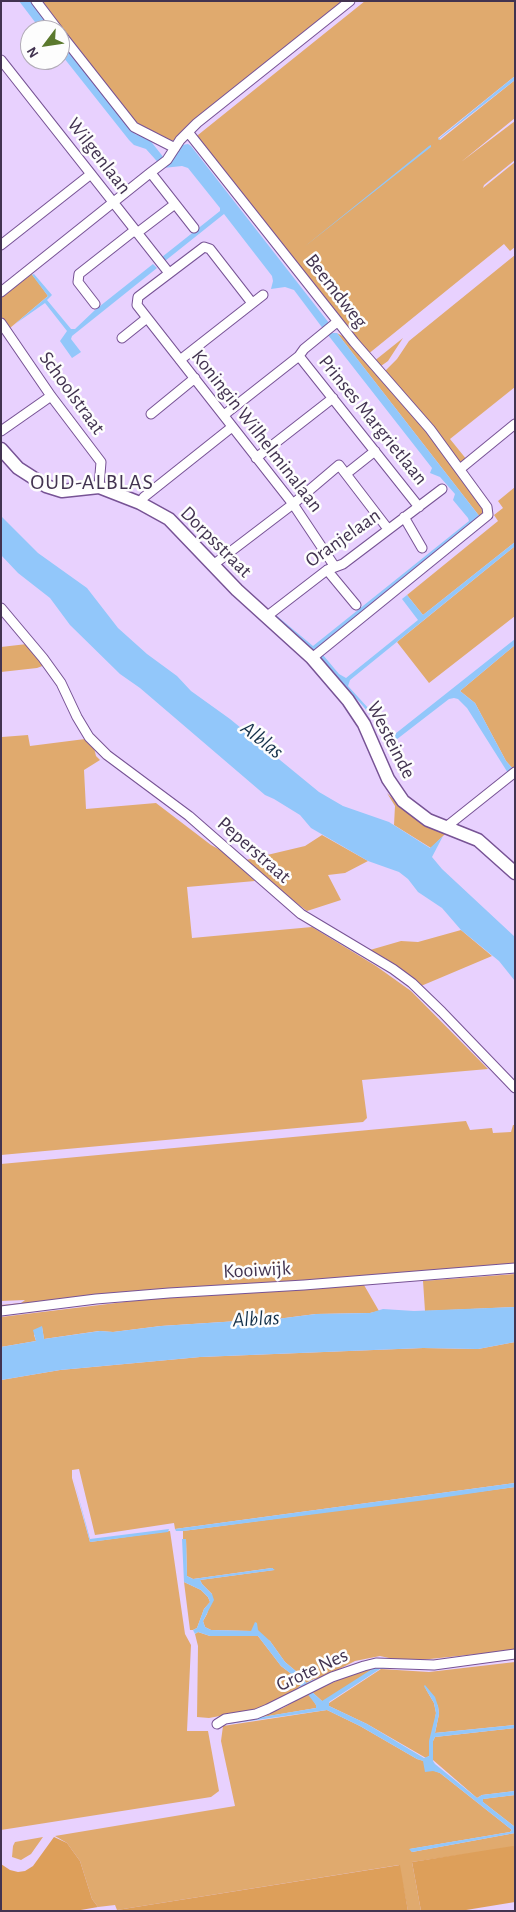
<!DOCTYPE html>
<style>
body{margin:0}
#map{position:relative;width:516px;height:1912px;overflow:hidden;background:#e8d1fe;font-family:"Alegreya Sans",sans-serif}
canvas{display:block}
.frame{position:absolute;inset:0;border:2px solid #423350;pointer-events:none}
.north{position:absolute;left:20px;top:20px;width:50px;height:50px;box-sizing:border-box;background:#fdfdfd;border:1px solid #b2acb8;border-radius:50%;rotate:239deg;font-size:14px;font-weight:700;line-height:20px;text-align:center;color:#423350}
.north::after{content:'';display:block;margin:auto;width:18px;height:22px;background:#5b792e;clip-path:polygon(50% 0,100% 100%,50% 72%,0 100%)}
</style>
<div id="map">
<canvas width="516" height="1912"></canvas>
<div class="frame"></div>
<div class="north">N</div>
</div>
<script>
const g = document.querySelector('canvas').getContext('2d');
g.lineJoin = 'round';
function fill(path, color) { g.fillStyle = color; g.fill(path, 'evenodd'); }
const poly = rows => new Path2D(rows.map(r => 'M' + r).join(''));
function stroke(path, color, width, dash) { g.strokeStyle = color; g.lineWidth = width; g.lineCap = dash ? 'butt' : 'round'; g.setLineDash(dash || []); g.stroke(path); }
function label(font, color, halo, rows, align = 'center') {
  g.font = font + ' "Alegreya Sans",sans-serif'; g.lineWidth = 5; g.setLineDash([]); g.textBaseline = 'middle'; g.strokeStyle = halo; g.fillStyle = color; for (const [text, x, y, turn = 0] of rows) {
    g.save(); g.translate(x, y); g.rotate((+turn || 0) * Math.PI / 180); g.textAlign = isNaN(turn) ? turn : align; if (halo) g.strokeText(text, 0, 0); g.fillText(text, 0, 0); g.restore();
  }
}
fill(poly([
 [39,1,349,1,171,142,139,130],
 [365,1,515,1,515,76,438,138,440,140,515,80,515,118,461,162,515,121,515,160,484,185,483,188,515,162,515,247,510,251,504,244,367,355,193,139],
 [515,255,515,387,450,439,467,460,460,465,384,372,397,359,409,341],
 [32,274,48,296,10,328,1,316,1,297],
 [337,333,346,338,361,358,414,412,480,504,484,512,480,517],
 [403,338,388,361,381,366,376,366,373,362],
 [515,487,515,542,423,615,407,595,498,521,494,515,503,508,498,501],
 [515,546,515,616,429,683,397,642],
 [27,644,45,665,37,668,1,672,1,647],
 [515,645,515,768,513,769,506,761,475,703,460,691],
 [1,728,2,737,28,735,30,746,85,739,94,748,96,756,100,760,84,770,86,809,156,803,211,845,224,852,255,881,187,887,192,938,312,927,376,966,411,991,488,1069,362,1080,367,1118,363,1122,1,1155],
 [387,793,401,807,446,833,431,848,394,825,395,806],
 [322,835,368,861,345,873,328,875,341,900,307,911,278,889,246,860,305,846],
 [461,930,492,956,421,986,391,962,370,950,401,941,418,942],
 [466,1121,470,1130,492,1128,493,1133,511,1132,513,1125,515,1125,515,1265,1,1309,1,1305,21,1303,25,1300,1,1301,1,1164],
 [515,1274,515,1307,425,1311,423,1281],
 [364,1285,379,1311,370,1313,316,1314,277,1319,267,1323,254,1320,161,1326,113,1332,99,1331,44,1339,42,1327,34,1335,36,1341,1,1347,1,1317,149,1299],
 [515,1342,515,1483,175,1529,174,1523,95,1535,79,1469,72,1470,72,1478,90,1542,170,1531,185,1634,191,1645,187,1731,208,1731,219,1791,211,1797,1,1830,1,1380,60,1370,200,1357,423,1348,478,1349],
 [515,1487,515,1650,411,1661,398,1660,380,1656,355,1661,308,1685,316,1678,306,1683,303,1677,285,1662,270,1641,252,1631,211,1630,205,1627,203,1621,207,1614,212,1594,202,1584,200,1580,274,1570,272,1568,193,1579,187,1576,186,1539,183,1539,183,1531],
 [184,1582,201,1590,208,1597,210,1602,204,1609,197,1628,193,1630,190,1630],
 [198,1632,210,1636,258,1636,281,1666,298,1679,301,1685,296,1690,257,1709,209,1718,197,1717,198,1646,195,1634],
 [515,1662,515,1725,435,1733,439,1714,438,1706,424,1686,434,1703,436,1713,429,1756,426,1758,367,1724,329,1706,329,1703,381,1669,429,1672],
 [373,1669,325,1701,322,1701,312,1692,354,1673],
 [309,1693,316,1705,316,1708,251,1719,265,1715,283,1708],
 [327,1710,360,1726,417,1759,424,1761,425,1767,440,1773,512,1830,510,1832,410,1849,412,1852,515,1833,515,1847,412,1862,421,1911,408,1911,399,1865,117,1910,115,1905,98,1907,92,1899,80,1861,67,1843,55,1836,235,1806,221,1741,223,1726],
 [515,1728,515,1791,482,1795,477,1798,433,1760,433,1741,435,1737],
 [515,1795,515,1827,483,1802,482,1799],
 [43,1837,31,1854,21,1860,12,1857,13,1846,15,1842]
]), '#e0aa6e');
fill(poly([
 [54,1837,67,1843,80,1861,92,1899,98,1907,75,1911,1,1911,1,1864,10,1870,18,1872,25,1871,33,1866],
 [513,1846,515,1847,515,1902,460,1911,421,1911,412,1862],
 [400,1865,408,1911,117,1911,117,1910]
]), '#dd9f5a');
fill(poly([
 [19,1,31,1,53,30,41,30],
 [60,39,135,134,149,139,168,163,172,160,182,145,188,144,191,146,329,323,324,330,294,290,285,287,271,289,273,281,272,276,224,214,165,261,162,257,220,211,220,208,188,168,182,166,163,168,146,149,134,145,129,140,60,53],
 [515,76,515,80,438,140,438,139],
 [431,145,431,147,304,247,429,146],
 [153,264,157,268,72,336,71,339,81,352,72,358,60,341,67,331,45,303,15,324,48,296,32,275,34,274,52,295,47,300,71,329,75,329,95,310],
 [332,333,337,333,480,517,318,649,339,674,346,678,418,620,402,599,407,595,423,615,515,542,515,546,350,680,348,686,390,732,395,734,515,639,515,645,460,691,475,703,506,761,513,769,508,773,467,708,458,699,454,698,449,699,392,743,363,706,311,649,276,618,277,616,313,646,469,521,468,518,453,500,455,494,440,477,430,473,432,468,328,335],
 [1,516,38,553,87,588,118,628,147,654,177,676,191,691,230,719,319,792,343,806,389,822,430,848,443,836,432,857,442,869,515,937,515,981,499,961,461,930,442,908,418,892,408,879,399,872,368,861,311,828,300,815,274,799,265,795,140,688,120,674,70,625,50,598,18,573,1,555],
 [515,1307,515,1342,478,1349,423,1348,200,1357,60,1370,1,1380,1,1347,36,1341,33,1330,42,1326,44,1339,100,1331,113,1332,161,1326,254,1320,267,1323,277,1319,316,1314,370,1313,383,1309,414,1311],
 [73,1477,90,1539,169,1529,168,1532,90,1542],
 [515,1483,515,1487,426,1500,183,1531,176,1531,175,1529],
 [182,1539,186,1539,187,1576,193,1579,272,1568,275,1570,200,1580,202,1584,212,1594,214,1600,203,1621,205,1627,211,1630,251,1631,255,1622,257,1623,258,1630,270,1641,285,1662,303,1677,306,1683,317,1678,308,1684,311,1691,322,1701,377,1666,392,1667,392,1669,380,1669,329,1702,329,1706,367,1724,424,1758,429,1756,429,1741,436,1713,434,1703,424,1686,425,1685,435,1697,438,1706,439,1714,435,1733,515,1725,515,1728,435,1737,433,1741,433,1761,435,1764,477,1798,482,1795,515,1791,515,1795,483,1799,483,1802,515,1827,515,1833,412,1852,409,1849,510,1832,512,1830,440,1773,433,1771,425,1772,423,1761,417,1759,360,1726,327,1710,229,1724,226,1723,316,1708,316,1705,303,1688,295,1691,301,1685,298,1679,281,1666,258,1636,210,1636,198,1632,195,1634,193,1630,197,1628,204,1609,210,1602,208,1597,201,1590,184,1582]
]), '#92c7fa');
const street = poly([
 [36,1,58,30],
 [60,33,134,127,175,148],
 [1,60,169,273],
 [188,132,354,342,430,429,487,507,488,515,312,658],
 [154,177,194,228],
 [137,233,175,204],
 [1,245,91,174],
 [1,292,150,173,167,160,180,140,197,123,350,1],
 [252,303,210,249,204,247,138,297,137,305,293,504,335,567],
 [95,304,78,282,79,274,135,230],
 [1,323,51,396,101,462,99,487],
 [122,338,147,318],
 [299,356,419,507],
 [180,360,263,295],
 [151,414,195,378],
 [224,415,299,356,304,349,337,322],
 [1,431,51,396],
 [256,458,333,398],
 [460,469,515,424],
 [346,474,375,451],
 [140,503,144,497,232,427],
 [404,517,422,548],
 [213,565,293,504,339,465,388,529],
 [327,570,356,605],
 [1,608,43,658,61,683,77,717,89,737,107,755,189,816,301,914,393,969,412,983,442,1012,515,1088],
 [266,617,327,570,343,564,442,489],
 [446,827,515,772],
 [1,1311,96,1299,169,1293,304,1285,515,1268],
 [217,1724,225,1719,256,1714,268,1709,332,1677,364,1666,376,1663,434,1665,515,1654]
]);
const secondary = poly([
 [1,449,18,468,46,486,62,491,99,487,140,503,169,519,237,590,312,658,348,700,364,724,388,779,403,801,428,820,478,840,515,873]
]);
stroke(street, '#775395', 11);
stroke(secondary, '#775395', 15);
stroke(street, '#fff', 9);
stroke(secondary, '#fff', 12);
label('20px', '#423350', '#fdfdfd', [
 ["Wilgenlaan",99,156,52],
 ["Beemdweg",336,291,52],
 ["Schoolstraat",72,393,54],
 ["Prinses Margrietlaan",373,420,51],
 ["Koningin Wilhelminalaan",257,431,52],
 ["Oranjelaan",343,538,-35],
 ["Dorpsstraat",216,542,45],
 ["Westeinde",391,740,63],
 ["Peperstraat",254,850,41],
 ["Kooiwijk",257,1270,-3],
 ["Grote Nes",312,1670,-25]
]);
label('italic 21px', '#14314a', '#fdfdfd', [
 ["Alblas",262,740,38],
 ["Alblas",256,1319,-3]
]);
g.letterSpacing = '1px';
label('22px', '#423350', '#fdfdfd', [
 ["OUD-ALBLAS",92,482]
]);
g.letterSpacing = '0px';
</script>
